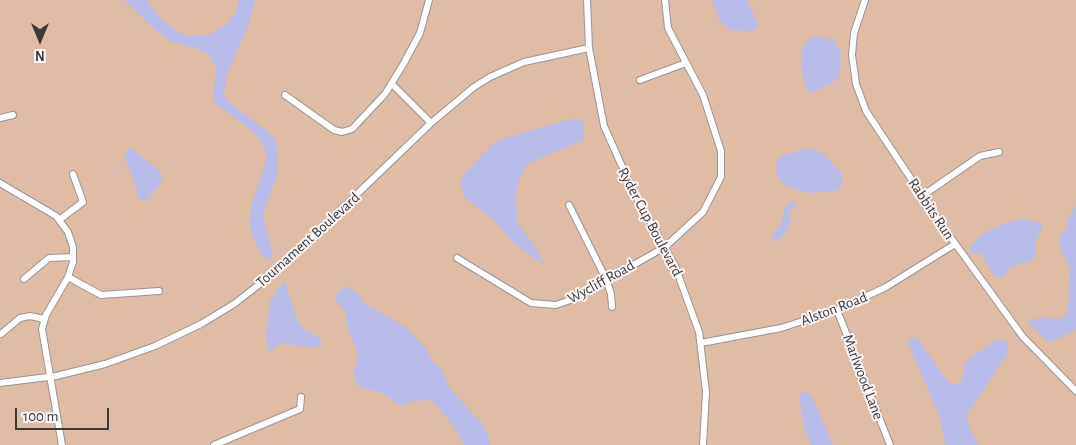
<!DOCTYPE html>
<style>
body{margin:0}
#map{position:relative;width:1076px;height:445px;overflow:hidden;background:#f9f4f6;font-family:"Alegreya Sans",sans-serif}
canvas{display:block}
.north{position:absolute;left:15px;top:15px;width:50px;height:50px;-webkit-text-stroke:4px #f9f4f6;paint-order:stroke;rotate:180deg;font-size:14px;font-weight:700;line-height:20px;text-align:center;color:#3b393a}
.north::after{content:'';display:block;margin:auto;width:18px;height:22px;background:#3b393a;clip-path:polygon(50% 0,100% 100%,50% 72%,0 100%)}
.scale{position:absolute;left:15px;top:408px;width:94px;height:22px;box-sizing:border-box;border:2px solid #3b393a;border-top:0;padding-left:6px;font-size:15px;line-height:18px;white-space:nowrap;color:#3b393a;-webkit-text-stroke:4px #f9f4f6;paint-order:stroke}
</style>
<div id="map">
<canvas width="1076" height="445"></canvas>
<div class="north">N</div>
<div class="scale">100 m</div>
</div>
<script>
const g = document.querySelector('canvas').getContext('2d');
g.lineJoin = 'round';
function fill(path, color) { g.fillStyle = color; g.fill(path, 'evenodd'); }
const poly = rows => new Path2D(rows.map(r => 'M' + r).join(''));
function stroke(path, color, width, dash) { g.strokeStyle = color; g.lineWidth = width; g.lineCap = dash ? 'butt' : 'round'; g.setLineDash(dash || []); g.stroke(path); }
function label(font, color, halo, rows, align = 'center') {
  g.font = font + ' "Alegreya Sans",sans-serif'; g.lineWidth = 4; g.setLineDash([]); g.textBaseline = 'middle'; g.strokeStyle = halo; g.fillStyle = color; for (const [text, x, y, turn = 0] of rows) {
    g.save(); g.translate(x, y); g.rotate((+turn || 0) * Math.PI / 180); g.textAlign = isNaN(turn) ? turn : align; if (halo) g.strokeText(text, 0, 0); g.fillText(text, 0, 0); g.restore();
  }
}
fill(poly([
 [0,0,1076,0,1076,445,0,445]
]), '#debca6');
fill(poly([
 [124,0,147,0,161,19,181,34,194,36,209,35,227,24,237,10,239,0,255,0,248,26,226,77,224,94,228,102,266,130,275,139,278,151,278,172,263,214,273,255,267,260,260,254,251,232,250,220,251,207,267,159,263,145,253,131,213,102,216,67,209,55,195,48,172,42,158,32],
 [712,0,747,0,759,26,752,31,730,30,719,20],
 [815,36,834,40,841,52,840,75,832,83,809,94,803,80,801,54,807,40],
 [571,119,580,119,584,124,584,140,529,163,520,176,516,193,517,223,534,244,544,265,517,246,494,220,465,198,460,183,465,173,491,146,502,139],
 [130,147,160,171,162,177,160,185,146,201,138,199,136,186,124,156],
 [810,148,821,152,842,174,842,185,836,191,809,193,791,188,780,181,776,171,777,162,783,155],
 [795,201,797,204,789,212,791,222,786,233,776,241,773,241,772,236,781,224,784,209,787,204],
 [1076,206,1076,330,1049,343,1028,322,1029,320,1040,318,1058,319,1068,314,1070,268,1060,247,1060,235,1066,229,1069,216],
 [1020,219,1041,223,1042,228,1036,241,1035,257,1031,261,1013,266,1007,270,1003,278,998,278,992,273,982,254,970,253,969,249,979,236,1005,223],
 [285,282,298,322,302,327,321,339,321,344,316,348,280,343,273,350,268,351,266,335,270,301,273,295,277,293,276,289],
 [346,286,358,293,364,303,407,328,426,349,433,362,441,368,450,389,485,427,490,441,489,445,464,445,453,425,431,400,412,401,401,406,382,393,358,387,353,373,358,358,355,345,347,327,346,312,335,300,337,293],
 [913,337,918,339,949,383,957,384,962,381,964,365,968,359,995,341,1002,339,1008,343,1008,353,968,413,967,422,978,445,945,445,940,417,907,341],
 [805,392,810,394,814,400,833,445,811,445,804,428,799,395]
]), '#b9bbe9');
const street = poly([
 [587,0,589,48,604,126,633,191,675,266,699,332,706,392,703,445],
 [865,0,854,33,852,55,856,84,866,111,941,224,1023,337,1076,391],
 [640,80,686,63],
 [392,84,431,123],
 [285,95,334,130,342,132,352,129,385,94,404,63,420,33,429,0],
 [0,118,13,115],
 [0,183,56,216,68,232,73,247,73,262,68,277,46,315,42,329,62,445],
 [922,196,980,156,999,152],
 [569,205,606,279,611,294,612,307],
 [59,220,83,202,73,174],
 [457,258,531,303,556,305,573,299,665,247,703,212,721,177,721,151,703,95,668,28,665,0],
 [68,277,101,295,159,291],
 [24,279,49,258,73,257],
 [837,310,890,445],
 [1,334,20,318,30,316,44,319],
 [701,343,781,328,837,310,886,287,955,244],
 [0,383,56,376,105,364,155,346,201,324,234,304,279,269,431,123,474,87,490,77,524,62,589,48],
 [214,445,300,409,301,397]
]);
stroke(street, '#989496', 8);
stroke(street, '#fff', 6);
label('15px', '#3b393a', '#f9f4f6', [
 ["Rabbits Run",931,209,56],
 ["Ryder Cup Boulevard",650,222,62],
 ["Tournament Boulevard",308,240,-42],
 ["Wycliff Road",601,282,-29],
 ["Alston Road",834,309,-21],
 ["Marlwood Lane",863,377,69]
]);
</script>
